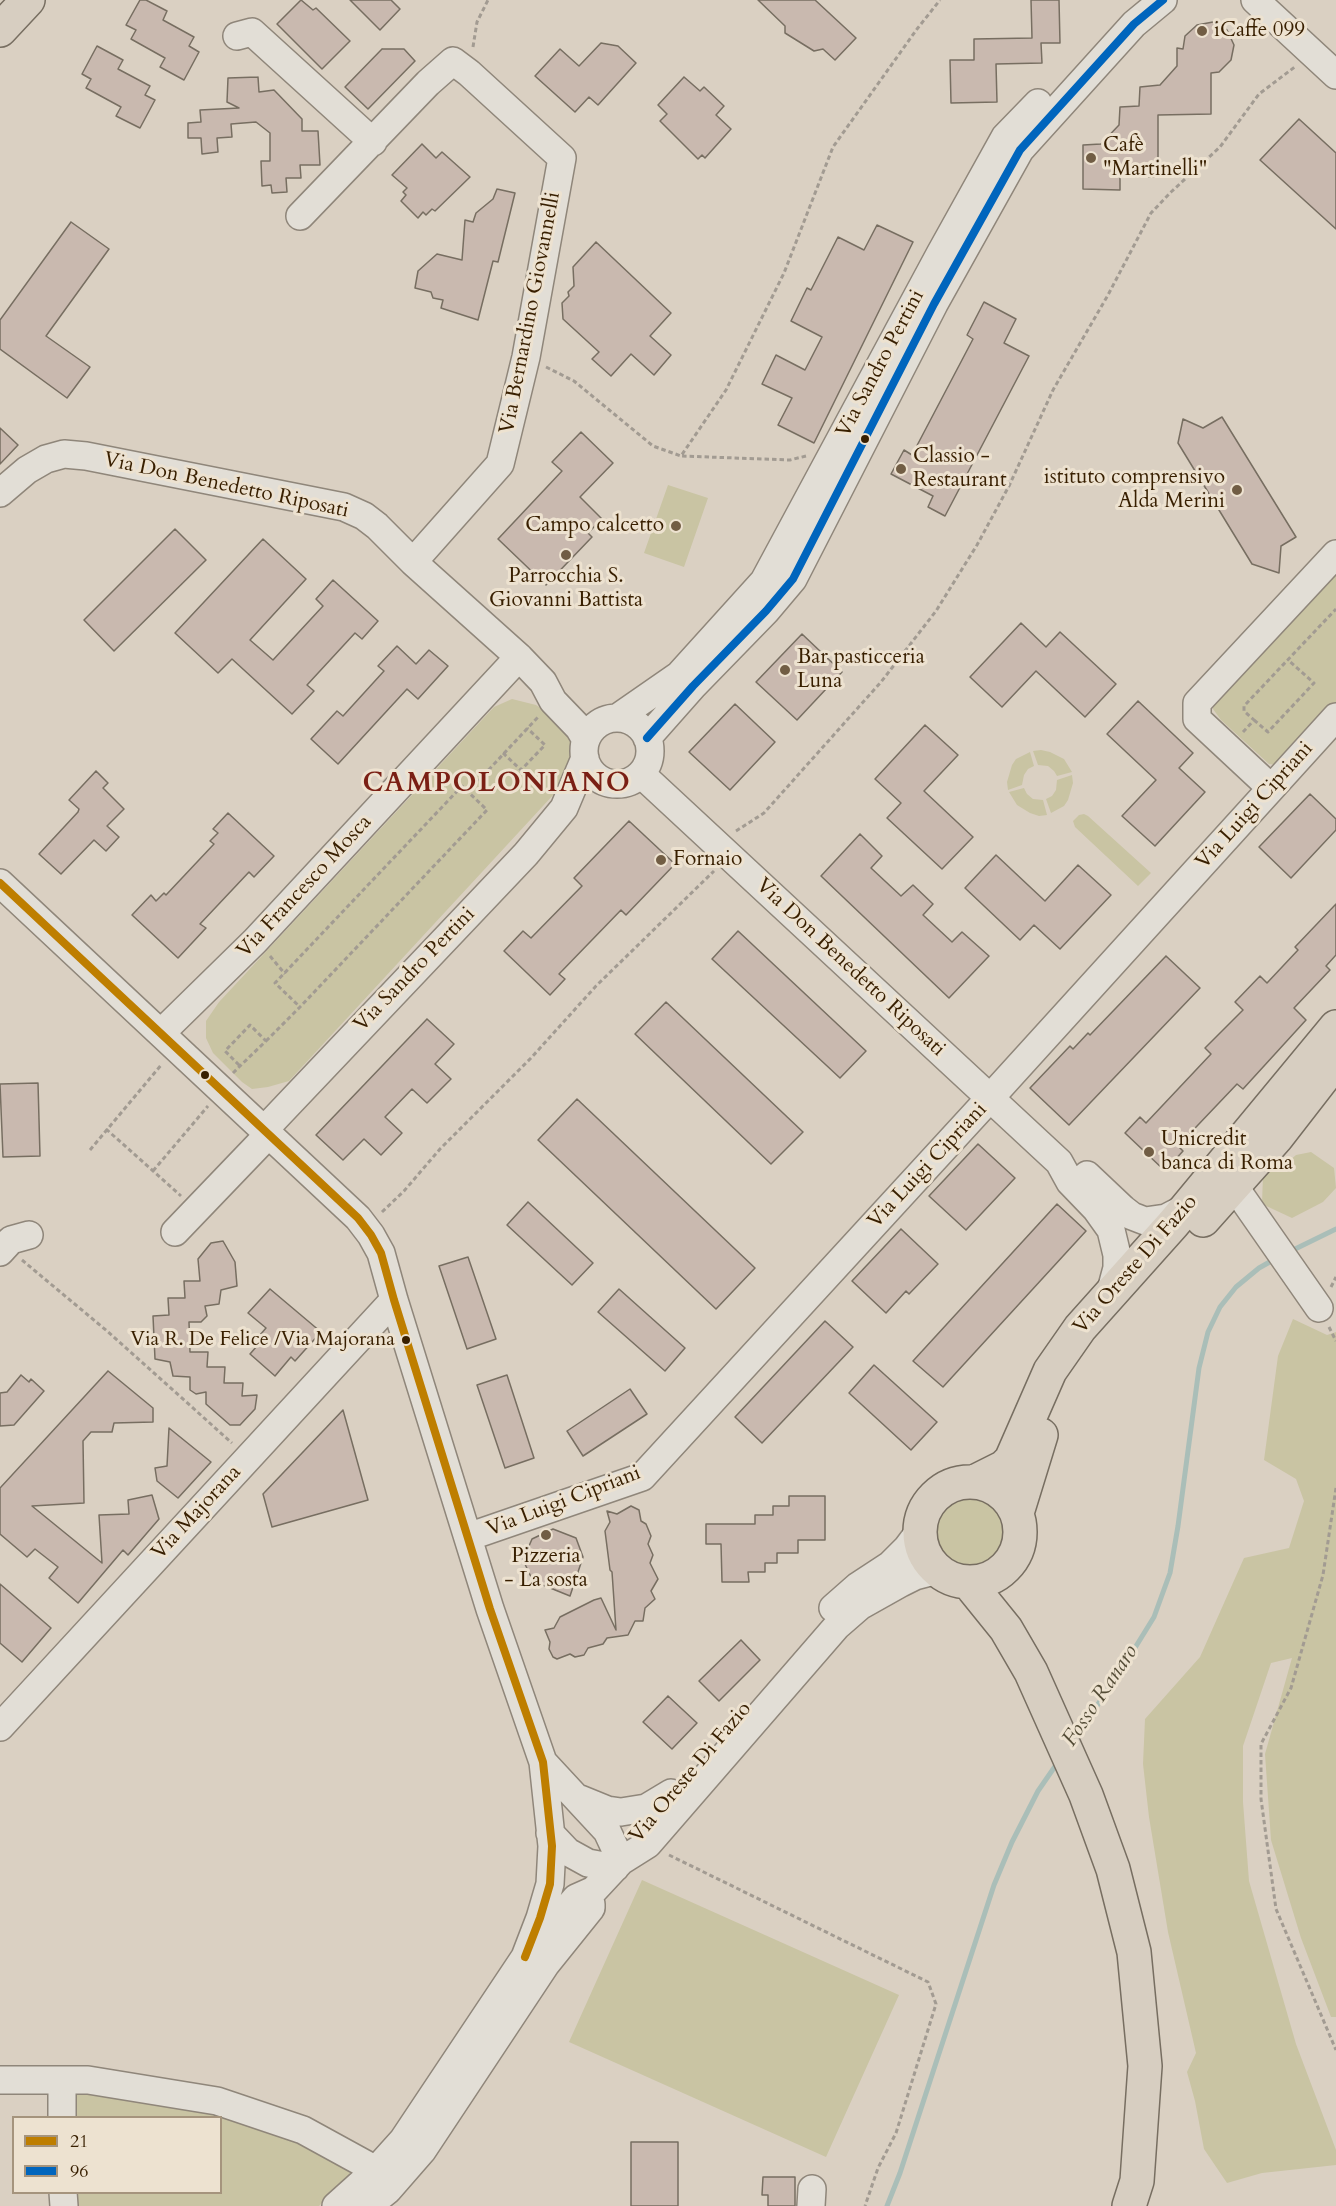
<!DOCTYPE html>
<meta charset="utf-8">
<style>
body{margin:0}
#map{position:relative;width:1336px;height:2206px;overflow:hidden;background:#dad0c2;font-family:Cardo,serif}
canvas{display:block}
.legend{position:absolute;left:12px;top:2116px;width:210px;height:78px;box-sizing:border-box;background:#ede2d0;border:2px solid #a5947d;margin:0;padding:8px 10px;list-style:none;font-size:18px;color:#381f00}
.legend li{display:flex;align-items:center;gap:12px;height:30px}
.legend b{width:30px;border:2px solid #a5947d}
</style>
<div id="map">
<canvas width="1336" height="2206"></canvas>
<ul class="legend">
<li><b style="height:8px;background:#be7e00"></b>21</li>
<li><b style="height:8px;background:#0065bd"></b>96</li>
</ul>
</div>
<script>
const g = document.querySelector('canvas').getContext('2d');
g.lineJoin = 'round';
function fill(path, color) { g.fillStyle = color; g.fill(path, 'evenodd'); }
const poly = rows => new Path2D(rows.map(r => 'M' + r).join(''));
function stroke(path, color, width, dash) { g.strokeStyle = color; g.lineWidth = width; g.lineCap = dash ? 'butt' : 'round'; g.setLineDash(dash || []); g.stroke(path); }
function label(font, color, halo, rows, align = 'center') {
  g.font = font + ' Cardo,serif'; g.lineWidth = 6; g.setLineDash([]); g.textBaseline = 'middle'; g.strokeStyle = halo; g.fillStyle = color; for (const [text, x, y, turn = 0] of rows) {
    g.save(); g.translate(x, y); g.rotate((+turn || 0) * Math.PI / 180); g.textAlign = isNaN(turn) ? turn : align; if (halo) g.strokeText(text, 0, 0); g.fillText(text, 0, 0); g.restore();
  }
}
fill(poly([
 [668,485,708,498,684,567,644,553],
 [1336,568,1336,709,1278,765,1269,764,1221,720,1213,709,1213,702],
 [512,699,536,705,556,718,575,741,578,756,567,780,289,1081,268,1087,252,1089,242,1082,213,1053,206,1038,206,1021,219,1002,494,707],
 [1041,750,1050,752,1064,759,1072,772,1057,776,1054,771,1048,766,1038,765,1033,751],
 [1030,752,1034,766,1028,769,1024,775,1022,785,1008,790,1007,782,1012,765,1016,759],
 [1072,775,1073,783,1068,800,1064,806,1051,813,1046,799,1052,796,1056,790,1057,780],
 [1024,788,1027,794,1033,799,1043,800,1047,815,1039,816,1030,813,1017,805,1009,792],
 [1084,814,1088,816,1151,873,1138,886,1075,827,1073,821,1079,815],
 [1311,1152,1334,1168,1336,1188,1323,1202,1292,1218,1262,1204,1263,1175,1283,1166,1296,1155],
 [1293,1319,1327,1335,1336,1332,1336,2017,1331,2017,1301,1938,1271,1840,1265,1754,1292,1658,1271,1663,1243,1746,1243,1802,1249,1881,1296,2044,1336,2150,1336,2165,1262,2173,1227,2183,1204,2149,1195,2101,1187,2072,1196,2053,1168,1932,1149,1817,1143,1764,1145,1719,1200,1657,1244,1558,1289,1548,1304,1501,1296,1479,1264,1460,1278,1356],
 '931 1532a39 39 0 1 1 78 0a39 39 0 1 1-78 0Z',
 [642,1880,899,1995,826,2157,569,2042],
 [75,2091,173,2104,284,2135,343,2161,350,2174,319,2206,76,2206,76,2193,220,2192,220,2118,75,2117]
]), '#c9c4a3');
stroke(poly([
 [1289,1252,1336,1229],
 [1074,1740,1125,1664,1154,1617,1170,1573,1178,1526,1199,1368,1208,1332,1220,1307,1236,1287,1259,1268,1275,1259],
 [887,2206,900,2173,994,1885,1012,1842,1038,1791,1058,1762]
]), '#aabeb8', 5);
const building = poly([
 [140,0,146,0,167,11,163,20,194,37,189,46,199,52,184,80,160,67,165,58,131,39,136,30,126,25,140,0],
 [301,0,313,10,316,8,350,41,322,69,277,24,301,0],
 [350,0,391,0,400,9,380,30,350,0],
 [758,0,815,0,856,38,835,60,823,49,814,51,785,33,785,26,758,0],
 [1031,0,1059,0,1060,43,1041,43,1042,63,996,64,997,102,951,103,950,60,974,60,974,39,1032,38,1031,0],
 [1213,22,1227,30,1234,45,1231,60,1219,72,1211,73,1211,114,1158,115,1158,177,1120,176,1120,190,1083,189,1083,145,1101,144,1119,125,1120,107,1139,106,1140,87,1160,85,1177,66,1177,48,1183,49,1185,36,1197,25,1213,22],
 [601,43,618,46,636,63,598,105,589,97,575,112,535,76,560,49,579,66,601,43],
 [97,46,123,60,118,69,150,86,145,95,155,100,140,128,116,116,121,107,86,88,91,79,82,74,97,46],
 [382,49,404,49,415,61,368,109,345,87,382,49],
 [258,77,259,92,274,90,302,119,302,131,318,131,320,165,300,165,301,178,286,178,287,192,272,193,271,185,262,186,261,161,270,161,270,133,256,122,231,124,232,137,217,138,218,152,202,154,201,138,188,138,188,123,201,122,200,110,239,108,227,102,228,78,258,77],
 [684,77,700,91,704,87,724,106,716,115,731,129,705,158,702,155,698,159,660,121,667,114,658,105,684,77],
 [1299,119,1336,153,1336,229,1260,160,1299,119],
 [422,144,436,158,442,152,470,177,435,211,432,209,426,215,423,212,418,218,401,201,406,195,403,192,407,188,392,175,422,144],
 [497,189,515,193,498,262,493,261,478,320,441,308,443,300,433,298,431,292,415,288,418,271,437,254,462,260,465,220,473,222,476,213,493,199,497,189],
 [71,222,109,249,46,336,90,367,67,398,0,349,0,320,71,222],
 [877,225,913,242,814,443,778,425,792,398,762,384,776,355,805,370,822,337,791,321,807,288,811,290,838,237,864,250,877,225],
 [596,242,671,313,650,336,671,355,654,375,631,354,611,376,592,359,599,352,563,319,562,303,569,296,568,292,574,286,573,267,596,242],
 [984,302,1016,319,1004,343,1029,356,945,516,928,507,933,496,891,474,904,450,912,455,973,339,967,335,984,302],
 [1222,417,1296,537,1281,546,1279,573,1252,564,1178,443,1183,419,1203,428,1222,417],
 [0,428,18,445,0,464,0,428],
 [581,432,613,463,580,497,602,519,588,533,592,537,546,585,498,539,562,471,552,462,581,432],
 [175,529,206,560,114,651,84,620,175,529],
 [263,539,306,579,250,640,273,660,323,606,316,599,333,580,378,621,362,639,355,633,307,685,314,691,292,714,232,659,218,673,175,633,263,539],
 [1021,623,1046,647,1060,632,1116,684,1085,717,1036,671,1002,707,970,677,1021,623],
 [802,634,842,672,797,720,756,682,802,634],
 [397,646,416,664,429,650,448,666,418,699,407,689,338,764,311,739,337,711,343,716,384,671,378,666,397,646],
 [1138,701,1193,753,1179,768,1205,792,1155,846,1122,816,1156,780,1107,734,1138,701],
 [735,704,775,742,730,790,689,752,735,704],
 [925,725,958,755,924,791,973,837,942,869,887,818,901,803,875,779,925,725],
 [96,771,108,783,103,788,124,809,107,826,119,837,106,851,94,840,61,874,39,854,78,812,79,809,69,800,96,771],
 [1310,794,1336,819,1336,830,1291,878,1259,847,1310,794],
 [228,813,274,856,254,877,249,872,200,924,206,928,178,958,132,915,151,895,156,901,164,893,166,895,214,844,210,841,218,833,213,829,228,813],
 [629,821,675,864,626,915,621,910,559,974,565,979,550,995,504,951,523,931,531,938,582,886,574,878,629,821],
 [860,834,882,856,871,868,901,896,913,885,933,904,923,915,952,942,962,932,989,956,949,998,821,876,860,834],
 [996,855,1045,901,1078,865,1111,895,1060,949,1034,925,1020,940,965,888,996,855],
 [1336,904,1336,955,1326,966,1330,970,1294,1008,1306,1020,1243,1089,1237,1084,1178,1146,1183,1151,1165,1171,1125,1133,1140,1117,1146,1123,1211,1054,1205,1048,1243,1010,1235,1002,1260,976,1267,983,1298,950,1295,947,1336,904],
 [738,931,866,1051,840,1078,712,959,738,931],
 [1166,956,1200,988,1069,1125,1030,1088,1070,1046,1073,1049,1088,1033,1090,1035,1166,956],
 [666,1002,803,1132,771,1164,635,1034,666,1002],
 [427,1019,454,1044,435,1064,451,1079,427,1103,412,1089,385,1117,402,1133,381,1155,364,1139,343,1160,316,1135,427,1019],
 [38,1083,40,1156,3,1157,0,1084,38,1083],
 [577,1099,755,1268,716,1309,538,1140,577,1099],
 [978,1144,1015,1178,966,1230,929,1196,978,1144],
 [528,1202,593,1263,572,1285,507,1225,528,1202],
 [1057,1204,1086,1231,943,1387,913,1361,1057,1204],
 [901,1229,938,1264,909,1294,906,1291,886,1313,852,1281,901,1229],
 [223,1241,235,1262,237,1286,221,1290,219,1304,205,1306,207,1316,201,1322,189,1322,190,1352,208,1352,207,1367,225,1367,224,1383,243,1383,242,1396,257,1395,255,1409,240,1425,230,1425,206,1404,206,1392,196,1394,190,1390,190,1377,173,1376,170,1362,155,1359,153,1316,169,1315,168,1298,185,1298,184,1281,200,1281,198,1259,211,1243,223,1241],
 [468,1257,496,1339,467,1349,439,1266,468,1257],
 [270,1289,321,1332,295,1361,291,1357,275,1376,250,1354,264,1338,260,1335,266,1328,248,1313,270,1289],
 [619,1289,685,1348,665,1371,598,1312,619,1289],
 [825,1321,853,1347,762,1443,735,1417,825,1321],
 [874,1365,937,1422,911,1450,849,1393,874,1365],
 [108,1371,153,1408,153,1422,114,1423,112,1432,91,1432,83,1441,84,1503,32,1506,102,1563,99,1515,129,1514,128,1500,152,1495,159,1519,128,1555,123,1550,78,1603,49,1578,58,1567,35,1549,27,1557,0,1534,0,1488,108,1371],
 [21,1375,29,1382,31,1379,44,1391,14,1425,0,1426,0,1393,7,1392,21,1375],
 [507,1375,534,1458,505,1468,477,1385,507,1375],
 [630,1389,647,1414,583,1456,567,1431,630,1389],
 [343,1410,368,1500,272,1527,263,1494,343,1410],
 [169,1428,211,1462,178,1498,157,1481,155,1468,167,1466,169,1428],
 [789,1496,825,1496,825,1540,798,1540,798,1553,777,1553,777,1563,765,1563,765,1572,748,1572,749,1582,722,1582,721,1544,706,1544,706,1524,755,1524,755,1515,773,1515,773,1506,789,1506,789,1496],
 [631,1506,639,1510,641,1521,646,1524,651,1536,648,1544,653,1555,650,1563,658,1579,651,1591,655,1599,645,1608,643,1621,635,1621,628,1635,607,1638,603,1644,588,1648,584,1655,575,1657,570,1654,557,1659,553,1657,549,1649,550,1642,545,1630,554,1628,560,1617,594,1600,601,1598,616,1630,612,1572,610,1570,605,1531,610,1522,607,1511,617,1514,631,1506],
 [553,1529,576,1538,583,1557,570,1596,533,1581,523,1560,532,1539,553,1529],
 [0,1584,51,1628,22,1662,0,1643,0,1584],
 [741,1640,760,1660,719,1701,699,1681,741,1640],
 [668,1696,697,1723,672,1749,643,1722,668,1696],
 [631,2142,678,2142,678,2206,631,2206,631,2142],
 [763,2177,795,2177,795,2206,768,2206,768,2195,762,2195,763,2177]
]);
fill(building, '#c9b9af');
stroke(building, '#776e61', 1.5);
const minor = poly([
 [1255,0,1336,75],
 [237,36,252,32,373,142],
 [300,216,428,83,453,61,469,73,562,158,526,357,500,464,413,562],
 [0,493,27,470,46,459,64,454,86,456,344,507,364,516,377,526,413,562,519,657,543,682,553,701,579,728,586,740],
 [617,718,679,675,764,581,940,254,1005,137,1038,103],
 '584 751a33 33 0 1 1 66 0a33 33 0 1 1-66 0Z',
 [647,738,693,686,766,611,793,579,934,304,1020,150,1134,24,1163,0],
 [641,774,1059,1162,1070,1182,1096,1209,1111,1230,1117,1255,1117,1268,1110,1294],
 [1271,788,1197,719,1197,703,1336,554],
 [0,883,358,1218,371,1235,381,1253,394,1300,490,1609,543,1762,552,1846,550,1884,540,1918,525,1957],
 [161,1033,255,941,519,657],
 [264,1130,526,854,564,808,585,758],
 [1087,1175,1123,1209,1132,1216,1145,1221,1166,1218,1187,1207],
 [1234,1186,1319,1308],
 [175,1232,269,1134],
 [0,1252,11,1240,29,1235],
 [468,1537,642,1477,990,1098,1336,717],
 [833,1608,858,1586,890,1565,907,1548,919,1532],
 [0,1727,394,1300],
 [543,1762,607,1831,621,1861],
 [580,1799,607,1810,621,1812,646,1808,671,1793],
 [550,1833,568,1852,588,1863,615,1868],
 [0,2080,88,2080,217,2101,303,2130,376,2170],
 [62,2080,62,2118],
 [63,2192,64,2206],
 [336,2206,376,2170,403,2140,525,1957,576,1898,594,1890,621,1861,648,1844,837,1626,860,1606,901,1583,915,1576,938,1570],
 [368,2206,388,2190,422,2151,546,1964,591,1908,591,1904],
 [811,2206,812,2189]
]);
const major = poly([
 [0,30,28,0],
 [1203,1220,1277,1137,1335,1062],
 [976,1481,1004,1467,1011,1460,1050,1371,1080,1328,1173,1224,1336,1027],
 '920 1532a50 50 0 1 1 100 0a50 50 0 1 1-100 0Z',
 [1017,1513,1041,1435],
 [968,1582,1006,1629,1031,1672,1086,1795,1113,1869,1134,1952,1145,2066,1137,2181,1129,2206]
]);
stroke(minor, '#8f867a', 30);
stroke(major, '#776e61', 36);
stroke(poly([
 [473,47,477,22,488,0],
 [546,367,574,381,653,446,681,456],
 [806,456,790,460,681,456,726,390,784,273,833,147,917,29,940,0],
 [1254,720,1268,732,1314,683,1288,660],
 [1243,732,1254,720,1244,711,1244,706,1336,609],
 [503,753,521,770,545,745,527,728],
 [468,792,538,717],
 [736,831,764,813,881,682,936,611,977,545,1009,486,1053,390,1108,295,1151,213,1171,192,1220,147,1259,94,1296,66],
 [270,956,285,974],
 [266,1041,300,1007,487,810,462,786,275,983,300,1007],
 [233,1073,240,1066,266,1041,250,1025,225,1051,240,1066],
 [106,1129,181,1196],
 [90,1150,162,1064],
 [153,1171,208,1106],
 [382,1212,404,1191,440,1149,531,1058,596,986,714,871],
 [22,1260,107,1331,232,1443],
 [1331,1287,1336,1277],
 [1329,1327,1336,1341],
 [1336,1488,1323,1575,1291,1688,1261,1744,1261,1799,1276,1909,1336,2050],
 [669,1855,928,1982,936,2004,896,2133,878,2168,865,2206]
]), '#a29b92', 3, [4.5, 3]);
stroke(minor, '#e2ded6', 27);
stroke(major, '#d7cec1', 33);
stroke(poly([
 [0,883,358,1218,371,1235,381,1253,394,1300,490,1609,543,1762,552,1846,550,1884,540,1918,525,1957]
]), '#be7e00', 8);
stroke(poly([
 [647,738,693,686,766,611,793,579,934,304,1020,150,1134,24,1163,0]
]), '#0065bd', 8);
for (const [x, y, r, color] of [
 [1202,31,6,"#715d44"],
 [1091,158,6,"#715d44"],
 [865,439,5,"#381f00"],
 [901,469,6,"#715d44"],
 [1237,490,6,"#715d44"],
 [676,526,6,"#715d44"],
 [566,555,6,"#715d44"],
 [785,670,6,"#715d44"],
 [661,860,6,"#715d44"],
 [205,1075,5,"#381f00"],
 [1149,1152,6,"#715d44"],
 [406,1340,5,"#381f00"],
 [546,1535,6,"#715d44"]
]) { const dot = new Path2D(); dot.arc(x, y, r, 0, 2 * Math.PI); g.fillStyle = color; g.fill(dot); stroke(dot, '#ede2d0', 2); }
label('20px', '#381f00', '#ede2d0', [
 ["Via R. De Felice /Via Majorana",395,1340]
], 'right');
label('21px', '#381f00', '#ede2d0', [
 ["iCaffe 099",1214,31],
 ["Cafè",1103,146],
 ["\"Martinelli\"",1103,170],
 ["Classio -",913,457],
 ["Restaurant",913,481],
 ["istituto comprensivo",1225,478,"right"],
 ["Alda Merini",1225,502,"right"],
 ["Campo calcetto",664,526,"right"],
 ["Parrocchia S.",566,577,"center"],
 ["Giovanni Battista",566,601,"center"],
 ["Bar pasticceria",797,658],
 ["Luna",797,682],
 ["Fornaio",673,860],
 ["Unicredit",1161,1140],
 ["banca di Roma",1161,1164],
 ["Pizzeria",546,1557,"center"],
 ["- La sosta",546,1581,"center"]
], 'left');
label('21px', '#381f00', '#ede2d0', [
 ["Via Bernardino Giovannelli",531,313,-79],
 ["Via Sandro Pertini",881,364,-62],
 ["Via Don Benedetto Riposati",226,486,12],
 ["Via Luigi Cipriani",1255,806,-48],
 ["Via Francesco Mosca",305,887,-47],
 ["Via Don Benedetto Riposati",850,968,43],
 ["Via Sandro Pertini",415,970,-46],
 ["Via Luigi Cipriani",928,1166,-47],
 ["Via Oreste Di Fazio",1136,1265,-49],
 ["Via Luigi Cipriani",564,1502,-21],
 ["Via Majorana",197,1513,-47],
 ["Via Oreste Di Fazio",691,1773,-50]
]);
label('italic 22px', '#544c36', '#ede2d0', [
 ["Fosso Ranaro",1101,1696,-56]
]);
g.letterSpacing = '1.5px';
label('bold 27px', '#7a1f14', '#ede2d0', [
 ["CAMPOLONIANO",497,785]
]);
g.letterSpacing = '0px';
</script>
